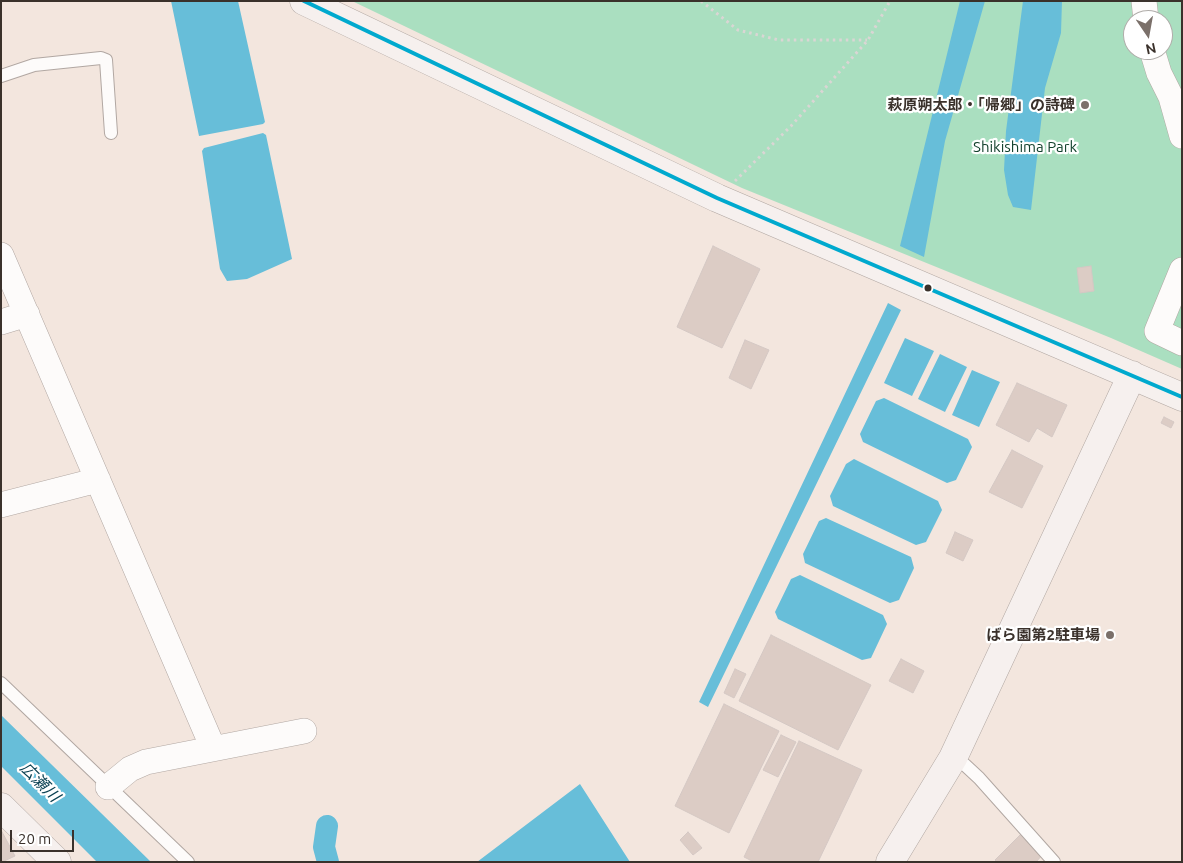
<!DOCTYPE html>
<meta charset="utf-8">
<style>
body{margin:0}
#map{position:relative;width:1183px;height:863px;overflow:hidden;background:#f3e6de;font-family:Ubuntu,sans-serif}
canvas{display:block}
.frame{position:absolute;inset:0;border:2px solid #3a312b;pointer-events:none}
.north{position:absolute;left:1123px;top:10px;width:50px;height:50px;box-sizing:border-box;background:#fff;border:1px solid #b0adaa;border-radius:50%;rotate:168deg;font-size:14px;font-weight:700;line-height:20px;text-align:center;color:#3a312b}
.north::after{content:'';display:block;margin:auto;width:18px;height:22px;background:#7b706a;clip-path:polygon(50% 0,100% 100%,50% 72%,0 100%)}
.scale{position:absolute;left:10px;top:830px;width:64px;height:22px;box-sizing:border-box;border:2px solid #3a312b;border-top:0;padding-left:6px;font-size:15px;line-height:18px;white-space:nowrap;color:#3a312b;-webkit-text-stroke:4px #fff;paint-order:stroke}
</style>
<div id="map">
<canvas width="1183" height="863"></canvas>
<div class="frame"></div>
<div class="north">N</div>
<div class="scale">20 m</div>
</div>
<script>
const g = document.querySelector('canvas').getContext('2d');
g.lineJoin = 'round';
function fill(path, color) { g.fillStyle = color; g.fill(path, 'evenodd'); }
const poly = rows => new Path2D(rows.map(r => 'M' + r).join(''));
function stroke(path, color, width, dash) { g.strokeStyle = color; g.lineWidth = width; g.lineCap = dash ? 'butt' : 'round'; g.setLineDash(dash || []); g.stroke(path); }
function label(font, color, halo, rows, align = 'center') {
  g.font = font + ' Ubuntu,"Noto Sans JP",sans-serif'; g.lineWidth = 4.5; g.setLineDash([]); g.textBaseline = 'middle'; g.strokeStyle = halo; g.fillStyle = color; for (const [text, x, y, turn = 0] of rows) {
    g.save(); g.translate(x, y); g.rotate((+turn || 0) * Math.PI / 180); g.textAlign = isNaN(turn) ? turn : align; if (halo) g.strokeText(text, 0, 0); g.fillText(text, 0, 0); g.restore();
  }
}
fill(poly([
 [352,1,1182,1,1182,369,1111,338,742,188],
 [1133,20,1163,20,1163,50,1133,50]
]), '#aadfc0');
fill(poly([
 [171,1,238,1,265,122,263,124,199,136],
 [960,1,985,1,945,141,924,257,900,246],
 [1023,1,1062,1,1061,33,1045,88,1031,210,1013,207,1008,195,1004,170,1006,131],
 [263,133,266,135,292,259,247,279,227,281,220,269,202,151,204,148],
 [888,303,901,310,708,707,699,702],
 [905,338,934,351,912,396,884,383],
 [940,354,967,367,945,412,918,399],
 [972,370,1000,382,979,427,952,415],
 [884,398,968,439,972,447,956,480,947,483,863,442,860,434,876,401],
 [854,459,938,501,942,510,926,542,916,545,833,506,830,496,846,464],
 [826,518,911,557,914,568,899,600,890,603,805,563,803,554,819,521],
 [800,575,883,615,887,624,871,658,862,660,778,619,775,612,791,579],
 [1,715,151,862,97,862,1,766],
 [580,784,630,862,477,862]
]), '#67bed9');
stroke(poly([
 [327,826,324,847,328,862]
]), '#67bed9', 22);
const building = poly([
 [713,246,760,269,722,348,677,327,713,246],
 [1091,266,1094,291,1080,293,1077,268,1091,266],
 [745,340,769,350,751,389,729,378,745,340],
 [1017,383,1067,405,1052,437,1037,428,1029,442,996,425,1017,383],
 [1164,417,1174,422,1171,428,1161,423,1164,417],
 [1012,450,1043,466,1022,508,989,492,1012,450],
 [955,532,973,540,963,561,946,553,955,532],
 [771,635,871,685,838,750,739,701,771,635],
 [901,659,924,671,913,693,889,681,901,659],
 [735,669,746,674,734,698,724,693,735,669],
 [724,704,779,731,729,833,675,806,724,704],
 [781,735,796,742,778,777,763,770,781,735],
 [799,741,862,770,818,862,754,862,744,857,799,741],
 [1,830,15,856,2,862,1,862,1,830],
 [688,832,702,848,693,855,680,840,688,832],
 [1022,833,1044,853,1036,862,997,862,995,860,1022,833]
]);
fill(building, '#dcccc5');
stroke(building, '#d4c8c4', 1);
const lane = poly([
 [1,76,34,65,101,58,106,60,111,133],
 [1,683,188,862],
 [953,758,965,765,979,778,1054,862]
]);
const street = poly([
 [1144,1,1146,20],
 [1152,50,1159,73,1171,97,1182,136],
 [1,255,213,748],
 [1182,270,1157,331,1182,343],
 [1,322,27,314],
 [1,505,98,480],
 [108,787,130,769,146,762,304,731]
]);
const secondary = poly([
 [304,1,717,198,1182,397],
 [1,807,57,862],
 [890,862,953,758,1132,375]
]);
stroke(lane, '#b1a7a2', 14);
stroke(street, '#b1a7a2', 26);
stroke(secondary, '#b1a7a2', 29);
stroke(poly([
 [701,1,738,30,779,40,867,40],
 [735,181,791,126,868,40,890,1]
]), '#dad6d4', 3, [2.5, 4]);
stroke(lane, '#fdfbfa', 12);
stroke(street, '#fdfbfa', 25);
stroke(secondary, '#f6f0ee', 28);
stroke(poly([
 [304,1,717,198,1182,397]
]), '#00a9ce', 4);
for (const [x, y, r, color] of [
 [1085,105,5,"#7b706a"],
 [928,288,4.5,"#3a312b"],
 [1110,635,5,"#7b706a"]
]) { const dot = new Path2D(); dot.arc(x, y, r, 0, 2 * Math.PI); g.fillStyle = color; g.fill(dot); stroke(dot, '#fff', 2); }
label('bold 15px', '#3a312b', '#fff', [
 ["萩原朔太郎・「帰郷」の詩碑",1075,105],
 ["ばら園第2駐車場",1100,635]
], 'right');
label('15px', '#13412d', '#fff', [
 ["Shikishima Park",1025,147]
]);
label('italic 16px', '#0c4253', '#fff', [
 ["広瀬川",40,782,45]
]);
</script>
